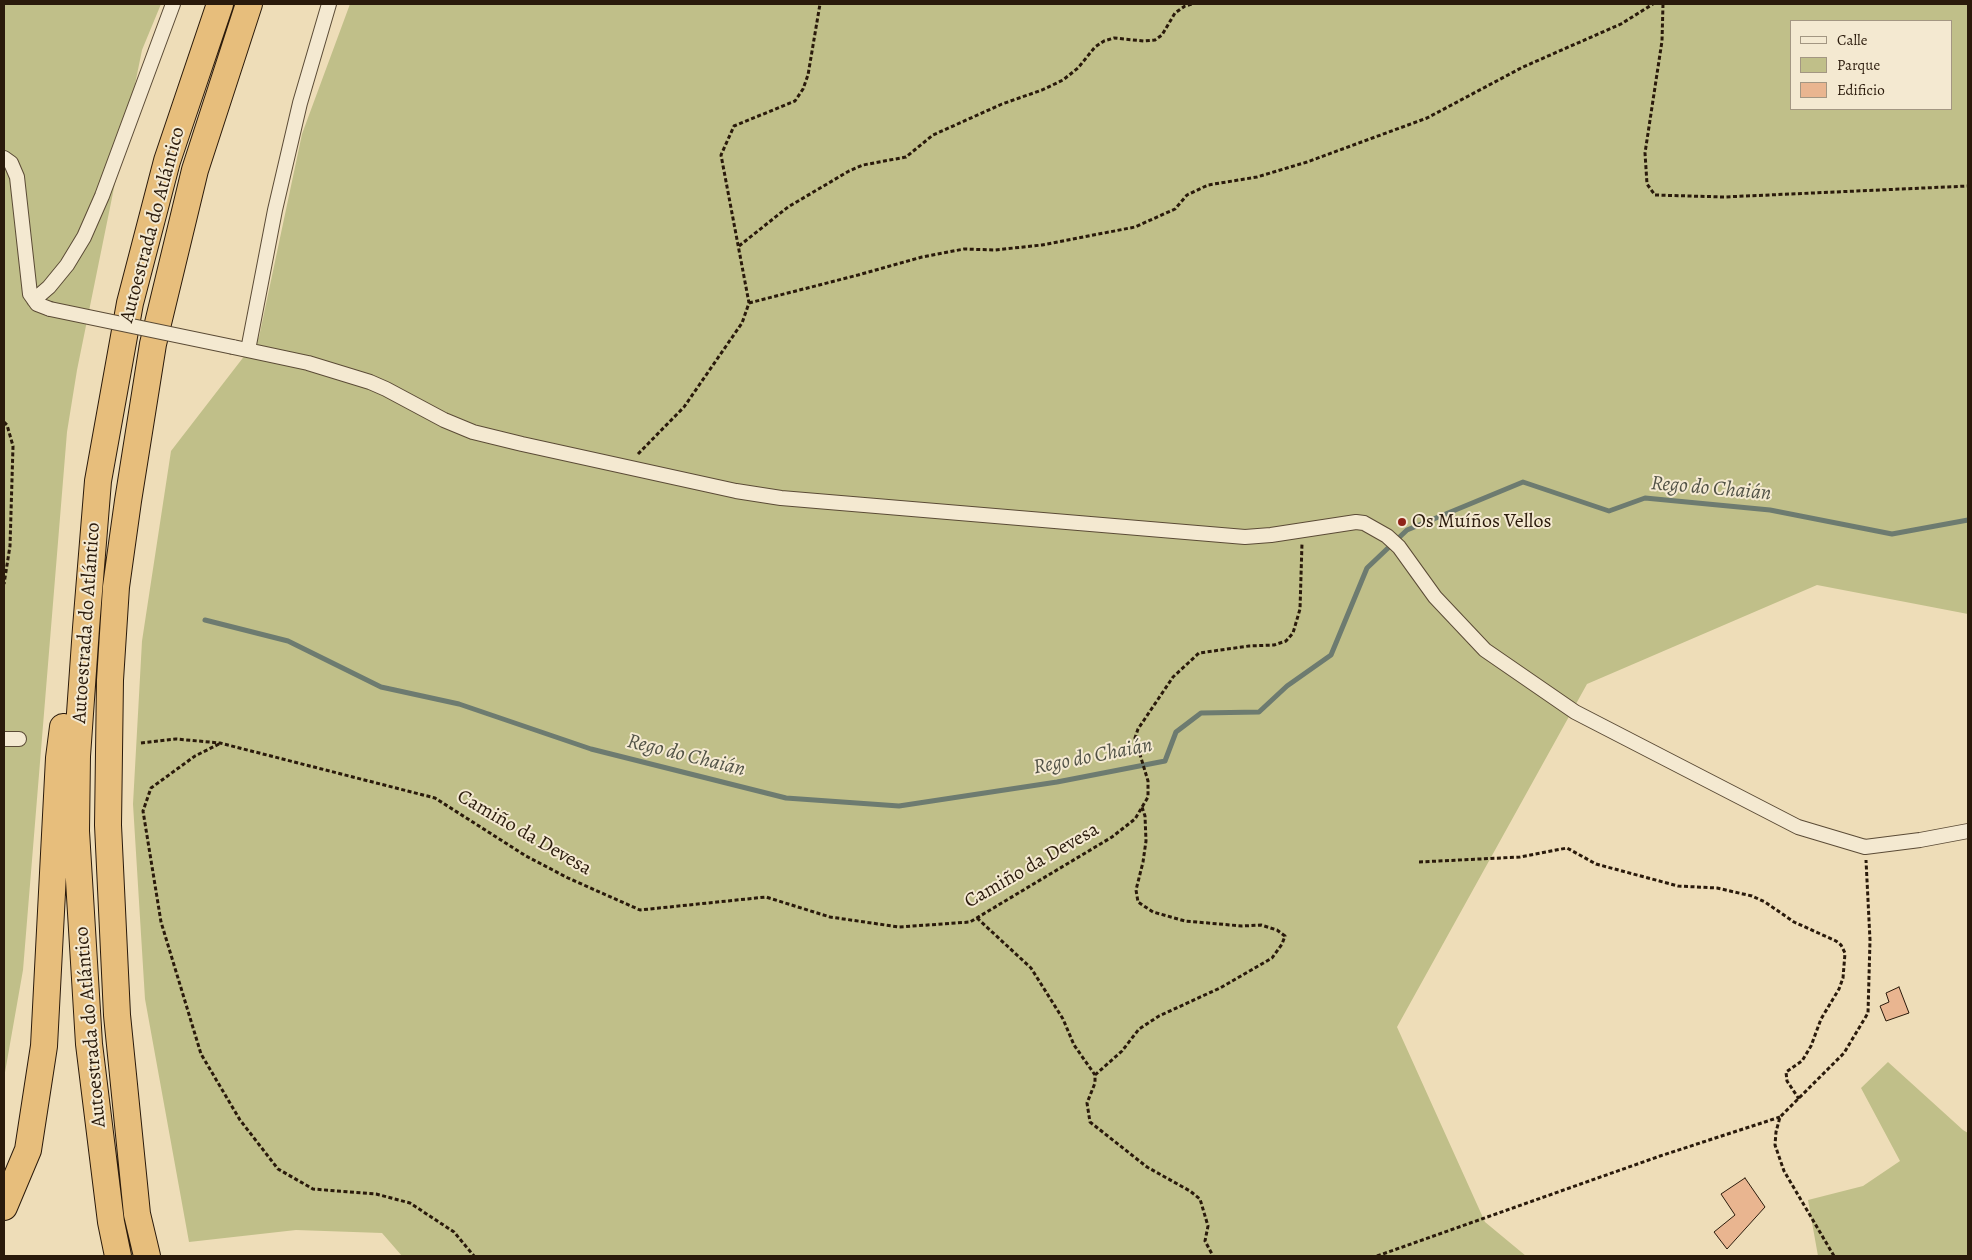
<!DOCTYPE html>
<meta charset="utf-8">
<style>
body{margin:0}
#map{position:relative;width:1972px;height:1260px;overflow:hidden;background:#eeddb8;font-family:Alegreya,serif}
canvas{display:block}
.frame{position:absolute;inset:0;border:5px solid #2a1a0b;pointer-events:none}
.legend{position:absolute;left:1790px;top:20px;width:162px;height:90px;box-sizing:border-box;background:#f4e9d1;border:1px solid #a39682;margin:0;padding:6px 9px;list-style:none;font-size:15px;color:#2a1a0b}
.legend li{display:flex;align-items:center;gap:10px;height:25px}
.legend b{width:25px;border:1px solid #a39682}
</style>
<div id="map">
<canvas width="1972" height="1260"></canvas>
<div class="frame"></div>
<ul class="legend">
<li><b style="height:6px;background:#f4e9d1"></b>Calle</li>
<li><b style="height:14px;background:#c0bf89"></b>Parque</li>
<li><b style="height:14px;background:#e9b590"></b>Edificio</li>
</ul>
</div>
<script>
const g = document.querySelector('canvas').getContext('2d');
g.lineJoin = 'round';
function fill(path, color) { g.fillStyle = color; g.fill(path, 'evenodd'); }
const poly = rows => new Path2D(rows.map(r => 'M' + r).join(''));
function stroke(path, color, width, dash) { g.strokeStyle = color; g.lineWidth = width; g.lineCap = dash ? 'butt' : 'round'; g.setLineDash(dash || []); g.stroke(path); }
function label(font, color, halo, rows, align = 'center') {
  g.font = font + ' Alegreya,serif'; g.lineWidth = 4; g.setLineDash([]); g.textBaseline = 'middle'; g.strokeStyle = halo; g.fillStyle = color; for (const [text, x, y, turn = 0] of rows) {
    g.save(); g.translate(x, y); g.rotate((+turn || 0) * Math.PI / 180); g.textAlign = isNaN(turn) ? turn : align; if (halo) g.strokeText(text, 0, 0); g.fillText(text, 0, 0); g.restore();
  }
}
fill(poly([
 [4,4,161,4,142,50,77,370,67,432,23,970,4,1078],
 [350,4,1968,4,1968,614,1817,585,1587,684,1397,1027,1485,1222,1526,1256,402,1256,382,1233,296,1230,189,1242,145,999,133,804,142,641,171,451,259,337,302,134],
 [1791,21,1951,21,1951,109,1791,109],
 [1888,1062,1963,1130,1968,1133,1968,1256,1818,1256,1808,1200,1863,1186,1900,1161,1861,1088]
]), '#c0bf89');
stroke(poly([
 [205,620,288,641,381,687,459,704,591,749,786,798,899,806,1057,782,1165,761,1176,732,1201,713,1259,712,1287,686,1331,655,1367,568,1407,530,1523,482,1609,511,1645,498,1770,510,1892,534,1968,520]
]), '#6d7b70', 5);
const building = poly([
 [1899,987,1909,1013,1886,1021,1880,1006,1889,1002,1886,993,1899,987],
 [1745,1178,1765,1207,1727,1249,1714,1232,1735,1215,1721,1194,1745,1178]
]);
fill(building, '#e9b590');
stroke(building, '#2a1a0b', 1);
const minor = poly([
 [4,158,11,163,17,177,30,294,37,304,50,309],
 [34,300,49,287,67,265,84,237,102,196,173,4],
 [233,347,308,363,370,382,386,389,444,420,473,432,522,444,736,491,781,498,1245,537,1271,535,1356,522,1364,523,1387,536,1399,547,1435,597,1485,650,1575,712,1798,827,1865,847,1920,840,1968,831],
 [248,350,275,210,300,103,329,4],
 [4,739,19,739]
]);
const motorway = poly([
 [4,1207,28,1150,44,1046,59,758,63,727],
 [118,1256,111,1222,89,1044,76,831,77,756,86,628,98,481,130,303,167,161,220,4],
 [147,1256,137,1214,117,1015,108,825,110,680,116,587,128,501,153,344,195,170,249,4]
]);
stroke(minor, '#5b4b36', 16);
stroke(motorway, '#2a1a0b', 28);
stroke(poly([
 [1663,4,1662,41,1645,153,1647,184,1655,195,1724,197,1968,186],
 [739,246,788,207,849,171,863,165,906,157,933,135,1002,104,1042,90,1063,80,1078,68,1095,47,1104,41,1114,38,1144,41,1155,40,1162,35,1175,13,1185,6,1192,4],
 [749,303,858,275,922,257,964,249,995,250,1042,245,1135,227,1175,209,1187,195,1208,185,1257,177,1307,162,1427,118,1523,67,1621,24,1653,4],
 [4,422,7,425,13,446,10,546,4,584],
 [638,454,684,407,742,323,749,303,721,155,734,126,795,101,803,89,808,75,820,4],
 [141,743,176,739,220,743,435,798,526,856,568,878,640,910,766,897,830,917,899,927,970,922,1112,837,1135,819,1148,797,1148,781,1135,738,1138,729,1173,677,1199,653,1249,646,1274,645,1286,641,1293,633,1300,609,1302,543],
 [219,744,195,756,151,788,143,811,161,922,201,1054,240,1120,278,1169,313,1189,376,1194,410,1203,454,1232,474,1256],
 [1419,862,1520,857,1567,848,1596,864,1678,886,1717,888,1752,896,1765,902,1794,922,1836,941,1841,945,1845,953,1843,978,1839,989,1821,1019,1811,1046,1802,1061,1786,1072,1787,1081,1799,1099],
 [977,918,1031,968,1063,1019,1074,1045,1095,1075,1095,1083,1087,1103,1090,1122,1147,1167,1190,1191,1200,1199,1208,1226,1205,1241,1213,1256],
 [1095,1075,1122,1051,1139,1029,1159,1016,1220,988,1272,958,1282,944,1285,936,1277,930,1261,925,1242,926,1185,921,1153,912,1138,902,1136,890,1143,862,1146,841,1145,816,1142,807],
 [1377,1256,1660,1156,1780,1117],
 [1834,1256,1784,1171,1775,1145,1776,1132,1780,1117,1844,1053,1868,1013,1870,940,1866,860]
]), '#2a1a0b', 3, [4, 2.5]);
stroke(minor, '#f4e9d1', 14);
stroke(motorway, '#e7be7c', 26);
const minorBridge = poly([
 [50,309,233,347]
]);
stroke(minorBridge, '#5b4b36', 16, []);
stroke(minorBridge, '#f4e9d1', 14);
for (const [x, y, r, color] of [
 [1402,522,5,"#8f2418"]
]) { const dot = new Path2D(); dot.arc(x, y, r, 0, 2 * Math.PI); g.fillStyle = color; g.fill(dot); stroke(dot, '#f4e9d1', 2); }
label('20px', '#2a1a0b', '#f4e9d1', [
 ["Autoestrada do Atlántico",153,225,-75],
 ["Autoestrada do Atlántico",87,623,-86],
 ["Camiño da Devesa",524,833,30],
 ["Camiño da Devesa",1032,866,-30],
 ["Autoestrada do Atlántico",91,1027,-95]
]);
label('20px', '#2a1a0b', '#f4e9d1', [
 ["Os Muíños Vellos",1412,522]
], 'left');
label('italic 21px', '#515246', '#f4e9d1', [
 ["Rego do Chaián",1711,489,5],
 ["Rego do Chaián",686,756,14],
 ["Rego do Chaián",1093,757,-11]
]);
</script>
